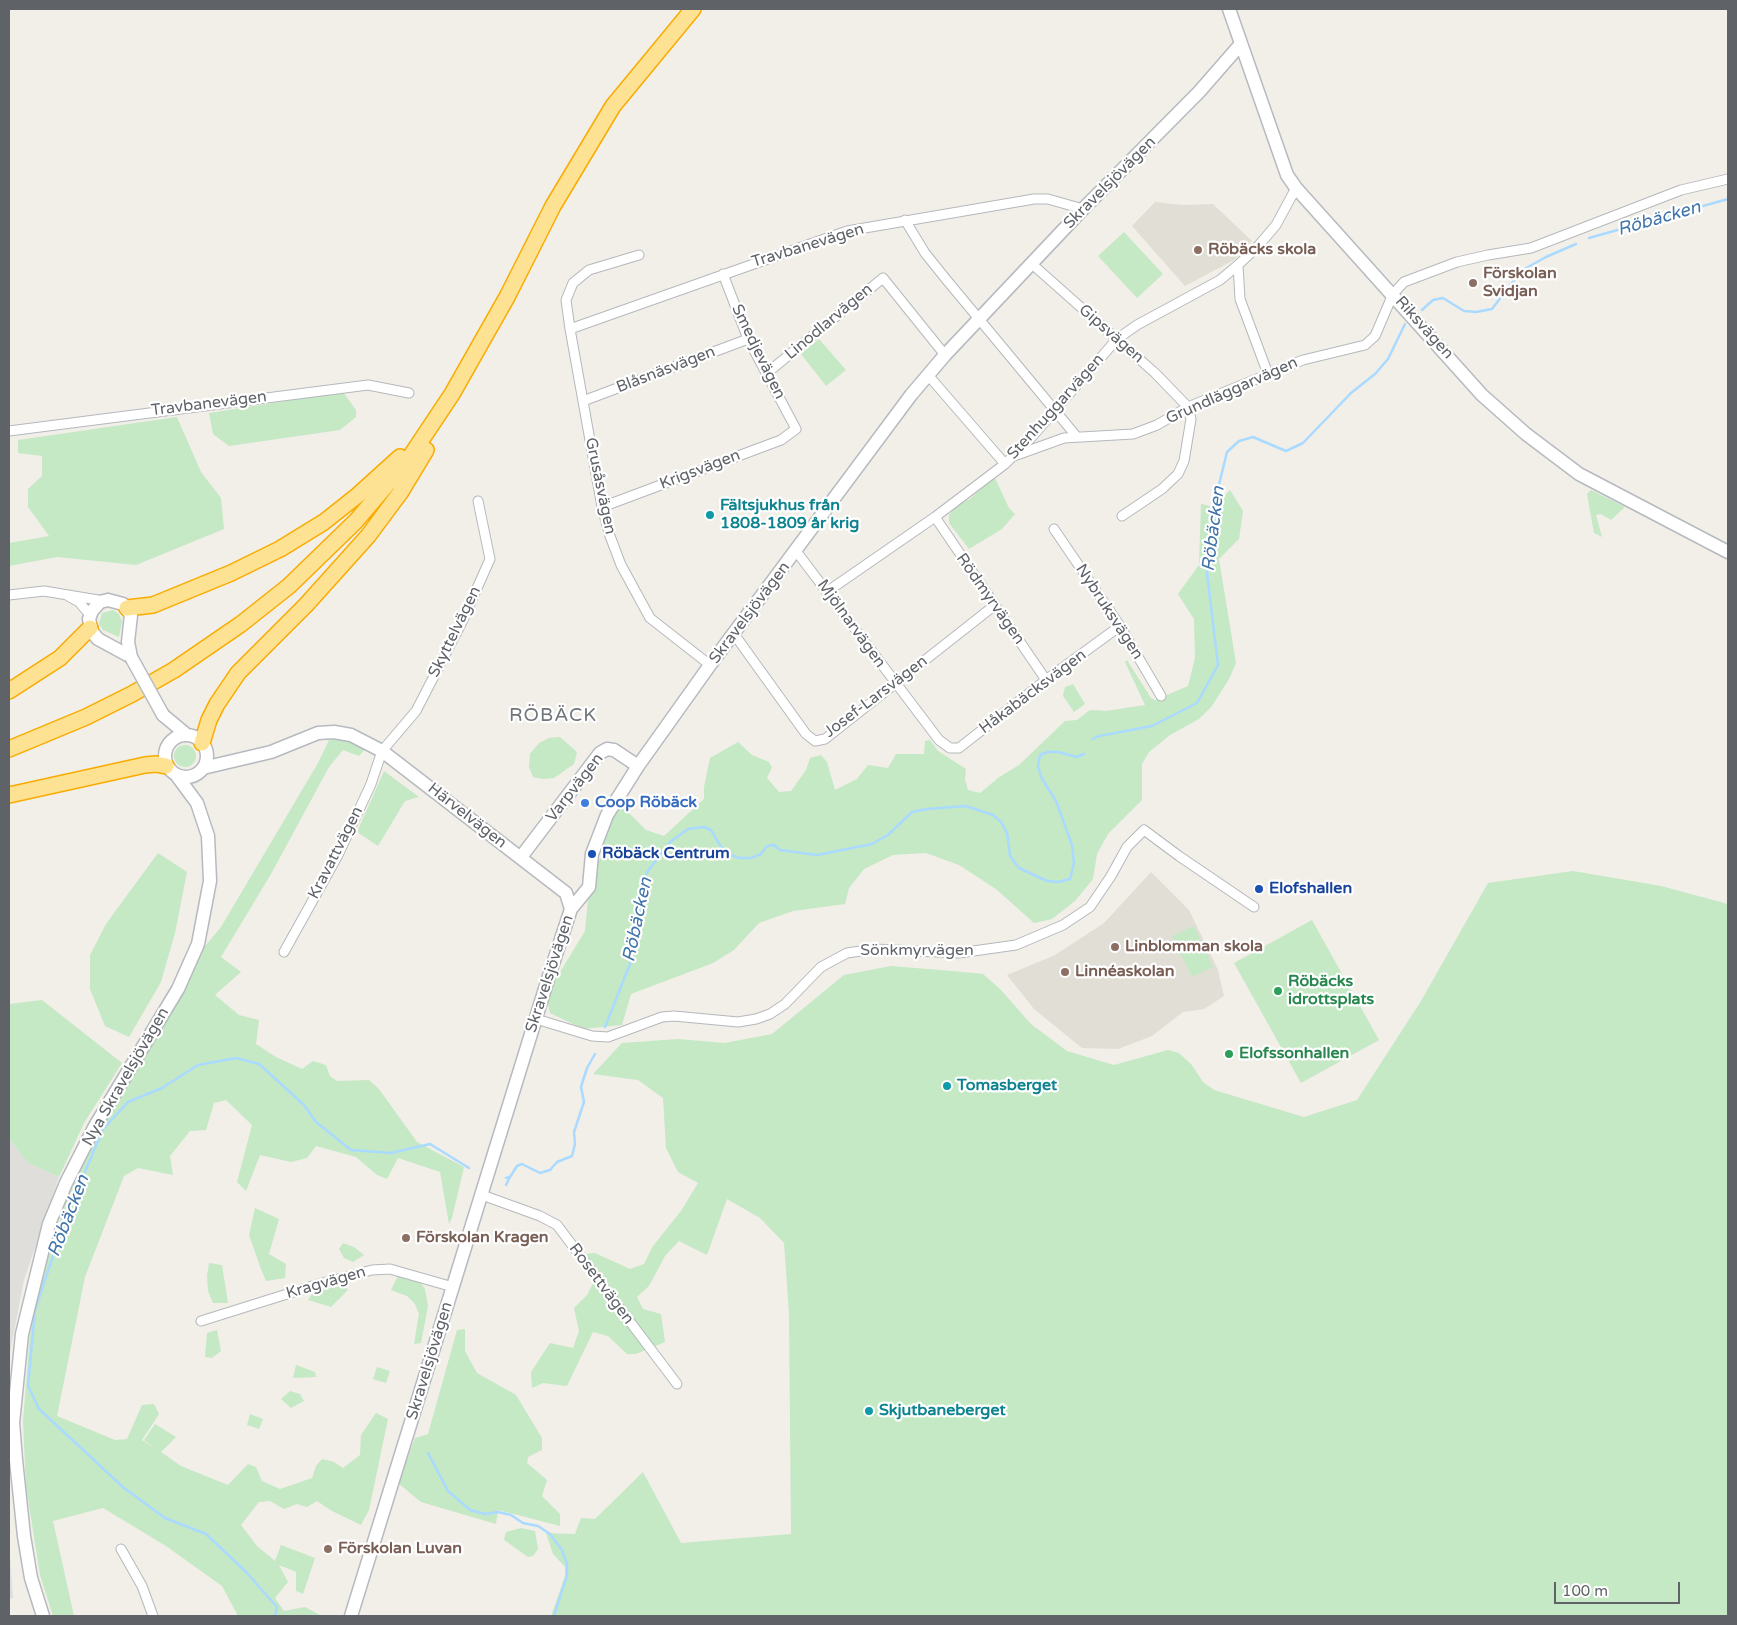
<!DOCTYPE html>
<meta charset="utf-8">
<style>
body{margin:0}
#map{position:relative;width:1737px;height:1625px;overflow:hidden;background:#f1efe8;font-family:"Varela Round",sans-serif}
canvas{display:block}
.frame{position:absolute;inset:0;border:10px solid #5f6368;pointer-events:none}
.scale{position:absolute;left:1554px;top:1582px;width:126px;height:22px;box-sizing:border-box;border:2px solid #5f6368;border-top:0;padding-left:6px;font-size:15px;line-height:18px;white-space:nowrap;color:#5f6368;-webkit-text-stroke:4px #fff;paint-order:stroke}
</style>
<div id="map">
<canvas width="1737" height="1625"></canvas>
<div class="frame"></div>
<div class="scale">100 m</div>
</div>
<script>
const g = document.querySelector('canvas').getContext('2d');
g.lineJoin = 'round';
function fill(path, color) { g.fillStyle = color; g.fill(path, 'evenodd'); }
const poly = rows => new Path2D(rows.map(r => 'M' + r).join(''));
function stroke(path, color, width, dash) { g.strokeStyle = color; g.lineWidth = width; g.lineCap = dash ? 'butt' : 'round'; g.setLineDash(dash || []); g.stroke(path); }
function label(font, color, halo, rows, align = 'center') {
  g.font = font + ' "Varela Round",sans-serif'; g.lineWidth = 4.5; g.setLineDash([]); g.textBaseline = 'middle'; g.strokeStyle = halo; g.fillStyle = color; for (const [text, x, y, turn = 0] of rows) {
    g.save(); g.translate(x, y); g.rotate((+turn || 0) * Math.PI / 180); g.textAlign = isNaN(turn) ? turn : align; if (halo) g.strokeText(text, 0, 0); g.fillText(text, 0, 0); g.restore();
  }
}
fill(poly([
 [9,1139,28,1163,59,1177,24,1280,9,1358],
 [9,1543,13,1598,9,1599]
]), '#e0deda');
fill(poly([
 [1155,202,1182,205,1213,204,1252,241,1234,260,1185,286,1132,226],
 [1151,872,1189,910,1218,970,1224,996,1204,1009,1183,1012,1152,1036,1118,1049,1082,1048,1034,1009,1007,975,1055,955,1104,923]
]), '#e1ded6');
fill(poly([
 [1124,232,1163,274,1137,298,1098,256],
 [819,339,846,370,826,386,801,354],
 [343,392,356,410,356,417,340,430,229,446,213,434,209,413],
 [177,417,201,472,221,498,224,529,136,565,57,557,9,566,9,543,49,536,28,507,28,489,42,476,42,456,18,453,18,440],
 [994,476,1009,508,1015,514,1002,529,969,549,949,523,949,515,957,505,970,499],
 [1230,490,1243,511,1239,539,1219,559,1236,663,1229,679,1212,706,1199,719,1170,735,1149,752,1142,764,1142,800,1108,834,1097,854,1093,879,1075,901,1052,919,1034,923,996,889,959,865,926,853,893,855,864,869,849,888,845,904,793,911,759,923,734,950,713,963,631,994,622,1025,583,1029,550,1013,548,1005,551,987,585,931,588,899,594,889,595,864,603,856,599,844,609,818,620,804,646,830,664,836,704,799,704,787,710,758,738,742,752,755,769,762,772,767,767,778,779,792,791,791,806,770,810,758,821,755,827,762,835,790,857,779,868,765,888,768,896,754,924,754,925,741,930,740,938,751,966,769,965,779,968,790,980,793,998,778,1019,765,1065,721,1077,720,1090,710,1106,711,1145,705,1125,662,1127,660,1151,698,1155,700,1188,686,1195,658,1194,619,1178,594,1199,565,1201,504,1215,507],
 [1591,490,1625,507,1611,520,1601,514,1596,515,1602,537,1594,533,1587,494],
 [113,610,119,614,122,621,119,637,103,630,99,624,102,613],
 [1073,684,1085,704,1074,712,1063,696,1065,687],
 [560,737,577,752,574,764,554,778,542,779,533,777,529,767,530,754,539,743,549,738],
 [330,738,368,746,359,756,343,750,329,767,271,874,221,957,241,972,215,995,239,1015,259,1020,256,1044,276,1057,302,1069,313,1061,326,1065,330,1076,337,1081,369,1080,379,1089,417,1142,464,1167,452,1218,449,1224,440,1172,398,1158,387,1179,377,1175,356,1157,316,1146,307,1158,291,1162,260,1155,246,1191,237,1182,252,1125,226,1100,214,1103,206,1130,190,1131,170,1156,173,1175,138,1168,124,1176,85,1277,57,1416,115,1440,127,1439,142,1405,154,1404,159,1414,142,1440,155,1448,144,1440,155,1424,176,1437,161,1452,181,1466,228,1485,248,1464,256,1467,262,1481,280,1489,312,1478,316,1466,322,1459,334,1462,343,1468,360,1455,361,1435,376,1413,388,1419,369,1510,361,1525,332,1511,317,1501,307,1507,297,1504,284,1509,270,1501,259,1502,241,1525,257,1546,275,1561,281,1545,315,1558,303,1594,296,1591,296,1572,279,1565,288,1582,275,1598,284,1611,305,1607,322,1616,238,1616,222,1586,166,1546,103,1508,53,1521,74,1616,53,1616,40,1575,26,1486,23,1421,30,1334,39,1284,71,1186,102,1127,159,1033,201,951,221,927,318,763],
 '174 756a11 11 0 1 1 22 0a11 11 0 1 1-22 0Z',
 [384,771,419,797,405,801,378,846,357,832],
 [158,853,187,872,175,933,161,982,129,1037,105,1026,90,989,90,955,106,924],
 [1573,871,1661,886,1728,904,1728,1616,551,1616,565,1576,565,1567,553,1554,546,1533,575,1534,581,1518,595,1519,643,1472,681,1543,791,1534,789,1314,784,1243,760,1218,727,1199,707,1255,679,1241,665,1256,649,1286,637,1297,643,1309,661,1314,665,1342,636,1354,627,1354,608,1336,593,1332,567,1386,543,1383,532,1388,531,1372,550,1343,573,1348,579,1331,574,1308,587,1295,598,1274,584,1254,595,1253,630,1269,644,1264,653,1246,681,1211,698,1183,678,1172,666,1148,663,1098,638,1080,593,1074,622,1043,678,1039,725,1043,772,1034,844,975,891,966,952,971,983,974,1000,989,1031,1024,1067,1051,1114,1065,1168,1050,1179,1053,1191,1064,1203,1082,1214,1090,1304,1117,1357,1100,1421,1001,1488,883],
 [1312,920,1379,1040,1301,1083,1234,963],
 [1194,926,1213,967,1192,977,1172,936],
 [42,1000,122,1063,84,1123,59,1177,28,1163,9,1139,9,1004],
 [255,1208,279,1219,269,1254,286,1264,285,1278,266,1281,261,1269,249,1235],
 [343,1243,354,1247,364,1255,353,1262,344,1258,339,1249],
 [209,1263,222,1265,228,1303,213,1303,208,1291,207,1276],
 [399,1274,419,1281,425,1289,428,1306,421,1343,414,1344,419,1314,415,1304,407,1296,391,1290],
 [343,1283,348,1290,331,1307,308,1300,312,1294],
 [465,1329,465,1351,477,1373,516,1395,542,1438,542,1450,528,1457,527,1463,547,1480,542,1496,560,1514,560,1526,498,1510,496,1524,421,1502,398,1483,415,1438,428,1434,457,1330],
 [217,1330,221,1351,212,1358,205,1357,207,1333],
 [296,1365,315,1372,316,1377,293,1378],
 [377,1367,390,1371,386,1383,373,1379],
 [290,1391,300,1394,304,1401,291,1408,281,1399],
 [250,1414,263,1419,259,1429,247,1425],
 [521,1528,535,1531,538,1549,533,1556,528,1557,504,1540,506,1532]
]), '#c5e8c5');
stroke(poly([
 [1589,238,1728,199],
 [1422,310,1433,300,1443,298,1464,311,1476,312,1492,309,1521,271,1546,257,1576,244],
 [1093,739,1099,736,1152,726,1197,703,1218,665,1207,573,1213,509,1227,452,1239,441,1253,437,1286,451,1303,443,1351,393,1375,374,1388,359,1405,324],
 [605,1027,630,964,647,872,670,842,688,829,704,827,711,830,724,852,739,858,751,858,761,854,767,846,774,845,780,850,817,855,872,844,888,835,912,812,927,809,966,806,993,815,1001,822,1007,833,1010,856,1019,868,1047,881,1058,882,1070,879,1074,863,1072,845,1056,801,1041,777,1038,766,1040,755,1047,752,1058,752,1077,757,1084,754],
 [506,1178,510,1177,517,1166,522,1164,540,1173,550,1170,557,1162,572,1156,575,1144,574,1132,584,1102,581,1087,587,1068,595,1054],
 [506,1185,510,1177],
 [428,1453,448,1491,470,1510,485,1514,498,1512,511,1515,523,1523,538,1526,550,1534,562,1550,567,1564,567,1575,554,1616],
 [275,1616,277,1607,246,1572,206,1534,165,1518,124,1488,39,1409,28,1386,35,1310,66,1217,103,1129,128,1102,162,1088,198,1065,236,1058,259,1064,304,1105,316,1122,351,1150,391,1153,430,1144,469,1168]
]), '#aadaff', 2.5);
const street = poly([
 [905,220,925,253,945,278,1077,437],
 [639,255,589,270,573,283,566,300,570,329,602,507,610,536,621,565,650,618,710,665],
 [1032,264,1155,373,1188,407,1191,419,1184,461,1178,474,1162,489,1122,516],
 [1238,265,1240,299,1268,374],
 [570,329,847,231,1034,199,1048,199,1083,209],
 [767,373,883,278,945,355],
 [928,375,1005,464],
 [583,401,748,339],
 [9,431,368,385,409,393],
 [1014,456,1064,438,1133,434,1157,425,1188,407,1303,360,1365,345,1375,336,1393,294,1404,282,1457,262,1488,255,1531,248,1681,190,1728,179],
 [602,507,781,440,796,429,748,339,723,274],
 [935,517,1046,680],
 [1054,529,1120,626,1161,696],
 [796,551,939,740,950,748,959,748,1046,680,1120,626],
 [828,591,935,517,1005,464,1030,439,1117,339,1137,325,1220,280,1238,265,1259,245,1276,225,1296,188],
 [9,595,44,591,104,601],
 [68,596,79,602,90,615],
 [734,634,806,734,815,741,825,739,995,605],
 [284,952,338,855,371,784,382,751,416,711,462,622,490,559,478,501],
 [536,1019,592,1036,608,1037,662,1017,674,1016,738,1022,756,1019,770,1014,785,1004,821,967,847,953,874,949,959,953,1016,945,1063,925,1090,907,1111,876,1127,847,1144,830,1179,856,1254,907],
 [482,1195,540,1216,557,1225,677,1384],
 [201,1321,319,1284,372,1270,390,1269,453,1287],
 [121,1549,142,1586,153,1616]
]);
const secondary = poly([
 [1229,9,1287,175,1296,188,1482,395,1526,434,1579,474,1728,552],
 [108,600,123,604,131,615,128,642,131,657,98,639,92,632,89,619,92,611,100,602,108,600],
 [163,715,187,735],
 '165 756a21 21 0 1 1 42 0a21 21 0 1 1-42 0Z',
 [203,768,271,752,318,733,334,732,351,735,382,751,566,893,571,909],
 [521,857,600,753,607,749,614,750,638,766],
 [43,1616,31,1578,24,1536,16,1460,13,1423,22,1334,49,1224,66,1183,95,1126,178,989,198,944,210,881,208,836,197,803,177,776],
 [351,1616,548,979,571,909,589,887,592,854,607,815,638,766,710,665,911,395,945,355,1083,209,1199,92,1240,45]
]);
const highway = poly([
 [127,608,153,605,231,573,280,549,324,522,358,495,400,457],
 [9,691,60,658,90,628],
 [202,743,209,720,217,704,238,673,306,605,368,536,400,493,426,450],
 [9,749,86,717,132,694,174,670,241,624,289,586,356,521,408,460,452,394,507,297,553,206,613,106,693,9],
 [9,795,145,765,156,764,166,766]
]);
stroke(street, '#b5b8bc', 11);
stroke(secondary, '#b6babf', 15);
stroke(highway, '#f9ab00', 18);
stroke(street, '#fff', 9);
stroke(secondary, '#fff', 12);
stroke(highway, '#fde293', 15);
const secondaryBridge = poly([
 [131,657,163,715]
]);
stroke(secondaryBridge, '#b6babf', 15, []);
stroke(secondaryBridge, '#fff', 12);
for (const [x, y, r, color] of [
 [1198,250,5,"#8d6e63"],
 [1473,283,5,"#8d6e63"],
 [710,515,5,"#0f9aa8"],
 [585,803,5,"#3f7fe0"],
 [592,854,5,"#1a4fb4"],
 [1259,889,5,"#1a4fb4"],
 [1115,947,5,"#8d6e63"],
 [1065,972,5,"#8d6e63"],
 [1278,991,5,"#2e9e5b"],
 [1229,1054,5,"#2e9e5b"],
 [947,1086,5,"#0f9aa8"],
 [406,1238,5,"#8d6e63"],
 [869,1411,5,"#0f9aa8"],
 [328,1549,5,"#8d6e63"]
]) { const dot = new Path2D(); dot.arc(x, y, r, 0, 2 * Math.PI); g.fillStyle = color; g.fill(dot); stroke(dot, '#fff', 2); }
label('16px', '#5f6368', '#fff', [
 ["Skravelsjövägen",1110,183,-45],
 ["Travbanevägen",808,246,-17],
 ["Linodlarvägen",829,322,-40],
 ["Riksvägen",1424,328,48],
 ["Gipsvägen",1111,334,41],
 ["Smedjevägen",758,352,64],
 ["Blåsnäsvägen",666,370,-21],
 ["Grundläggarvägen",1232,391,-24],
 ["Travbanevägen",209,404,-7],
 ["Stenhuggarvägen",1056,407,-48],
 ["Krigsvägen",700,470,-21],
 ["Grusåsvägen",600,486,78],
 ["Rödmyrvägen",990,599,55],
 ["Nybruksvägen",1109,612,57],
 ["Skravelsjövägen",750,613,-53],
 ["Mjölnarvägen",851,624,54],
 ["Skyttelvägen",455,632,-64],
 ["Håkabäcksvägen",1033,692,-37],
 ["Josef-Larsvägen",876,697,-37],
 ["Varpvägen",575,788,-52],
 ["Härvelvägen",467,816,38],
 ["Kravattvägen",336,853,-63],
 ["Sönkmyrvägen",917,951],
 ["Skravelsjövägen",550,974,-72],
 ["Nya Skravelsjövägen",126,1077,-60],
 ["Kragvägen",326,1283,-16],
 ["Rosettvägen",601,1284,53],
 ["Skravelsjövägen",430,1361,-73]
]);
label('bold 16px', '#785e54', '#fff', [
 ["Röbäcks skola",1208,250],
 ["Förskolan",1483,274],
 ["Svidjan",1483,292],
 ["Linblomman skola",1125,947],
 ["Linnéaskolan",1075,972],
 ["Förskolan Kragen",416,1238],
 ["Förskolan Luvan",338,1549]
], 'left');
label('bold 16px', '#0d838f', '#fff', [
 ["Fältsjukhus från",720,506],
 ["1808-1809 år krig",720,524],
 ["Tomasberget",957,1086],
 ["Skjutbaneberget",879,1411]
], 'left');
label('bold 16px', '#366cbe', '#fff', [
 ["Coop Röbäck",595,803]
], 'left');
label('bold 16px', '#164399', '#fff', [
 ["Röbäck Centrum",602,854],
 ["Elofshallen",1269,889]
], 'left');
label('bold 16px', '#27864d', '#fff', [
 ["Röbäcks",1288,982],
 ["idrottsplats",1288,1000],
 ["Elofssonhallen",1239,1054]
], 'left');
label('italic 18px', '#4174aa', '#fff', [
 ["Röbäcken",1659,219,-16],
 ["Röbäcken",1214,529,-83],
 ["Röbäcken",638,920,-78],
 ["Röbäcken",69,1216,-69]
]);
g.letterSpacing = '1px';
label('19px', '#70757a', '#fff', [
 ["RÖBÄCK",553,716]
]);
g.letterSpacing = '0px';
</script>
